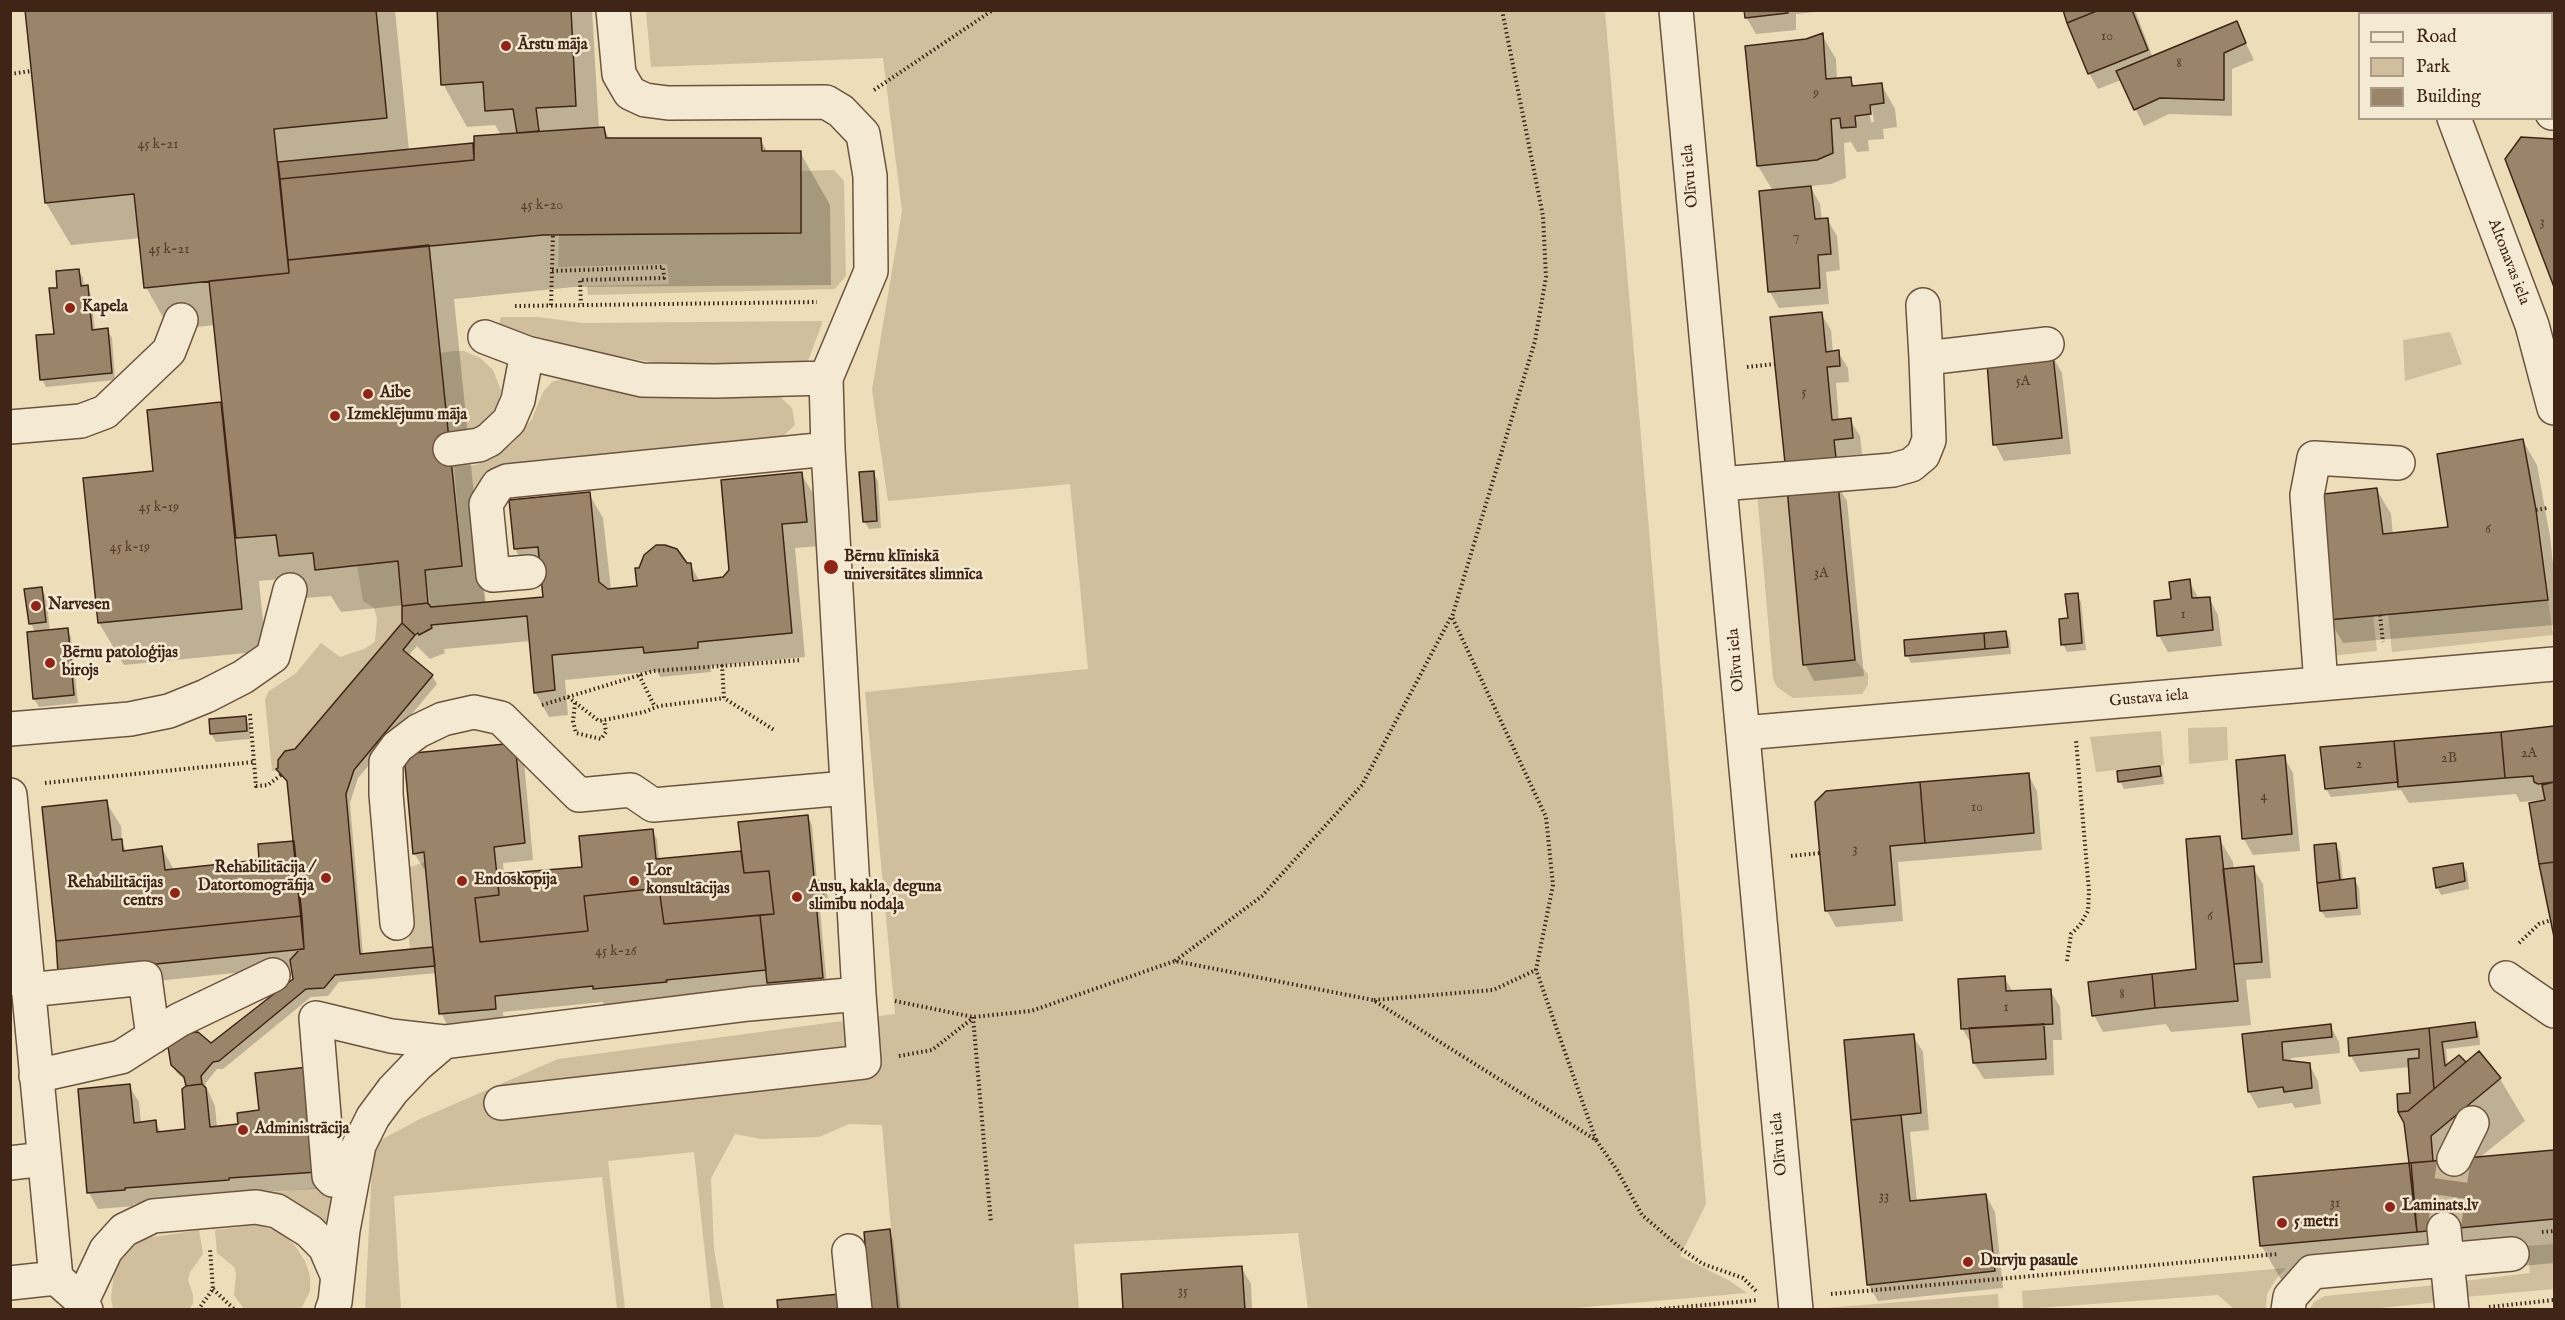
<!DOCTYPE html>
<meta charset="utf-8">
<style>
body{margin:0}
#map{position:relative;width:2565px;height:1320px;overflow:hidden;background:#eeddb9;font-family:"IM FELL English",serif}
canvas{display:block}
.frame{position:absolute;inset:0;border:12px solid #402517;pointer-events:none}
.legend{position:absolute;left:2358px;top:12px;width:195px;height:108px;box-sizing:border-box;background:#f4e9d2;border:2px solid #ac9b87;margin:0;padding:8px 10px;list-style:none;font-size:18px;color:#402517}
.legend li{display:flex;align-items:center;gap:12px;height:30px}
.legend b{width:30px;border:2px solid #ac9b87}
</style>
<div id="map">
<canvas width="2565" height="1320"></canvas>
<div class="frame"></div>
<ul class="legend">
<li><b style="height:8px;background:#f4e9d2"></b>Road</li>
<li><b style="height:16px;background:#d0be9d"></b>Park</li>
<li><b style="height:16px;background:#9a856b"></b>Building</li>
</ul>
</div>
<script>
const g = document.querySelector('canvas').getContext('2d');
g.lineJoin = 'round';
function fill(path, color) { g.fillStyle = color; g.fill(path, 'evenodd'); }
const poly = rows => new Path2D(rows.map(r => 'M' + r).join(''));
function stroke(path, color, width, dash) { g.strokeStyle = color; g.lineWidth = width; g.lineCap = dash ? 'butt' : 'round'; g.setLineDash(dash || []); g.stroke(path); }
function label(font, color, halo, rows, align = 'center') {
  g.font = font + ' "IM FELL English",serif'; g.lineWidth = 5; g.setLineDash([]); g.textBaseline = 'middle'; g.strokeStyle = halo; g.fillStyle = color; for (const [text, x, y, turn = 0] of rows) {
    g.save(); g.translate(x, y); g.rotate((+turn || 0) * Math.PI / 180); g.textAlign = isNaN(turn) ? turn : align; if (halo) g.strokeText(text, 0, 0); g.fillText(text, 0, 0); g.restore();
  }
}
fill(poly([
 [646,11,1605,11,1706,1204,1680,1256,1730,1281,1747,1293,1553,1310,1308,1309,1298,1233,1074,1244,1079,1309,898,1309,882,1125,849,1124,819,1137,761,1139,735,1134,711,1178,714,1249,724,1309,711,1309,694,1152,608,1161,625,1309,617,1309,602,1177,394,1196,401,1309,365,1310,373,1144,420,1119,558,1059,895,1014,865,692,1088,669,1070,484,888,501,872,390,902,211,883,58,651,67],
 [834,170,844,181,846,276,835,289,588,295,587,286,669,284,667,264,558,267,559,235,801,233,800,171],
 [501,317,538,317,583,323,822,321,822,324,807,363,682,367,615,356,531,335,499,324],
 [2450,332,2462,364,2405,381,2403,340],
 [454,351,464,351,480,358,493,370,501,390,497,407,476,428,448,431,440,353],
 [561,379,779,396,792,408,795,425,778,441,485,477,479,482,474,491,474,506,486,602,431,607,425,570,462,566,454,466,476,465,496,455,512,444,532,419,543,392,552,382],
 [1787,488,1804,665,1855,660,1868,674,1868,685,1862,694,1793,698,1777,687,1773,679,1757,492],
 [398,561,403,610,402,623,295,749,285,751,281,755,278,760,278,771,272,771,265,700,268,692,296,673,321,643,340,657,364,649,375,642,377,619,374,608,363,601,357,565],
 [2548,600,2553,635,2392,652,2388,614],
 [2373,615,2377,651,2331,656,2327,620],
 [2227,727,2228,760,2189,764,2188,728],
 [2161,731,2164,765,2096,772,2090,737],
 [425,862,433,947,410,949,403,874,410,867],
 [340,1185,330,1229,316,1214,297,1203,280,1195,267,1193],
 [256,1225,282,1232,296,1247,305,1261,310,1276,310,1291,301,1309,244,1309,234,1295,236,1274,234,1267,217,1253,215,1230],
 [199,1230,203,1254,190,1272,188,1280,193,1295,193,1304,189,1309,113,1309,111,1298,114,1273,118,1263,133,1246,146,1238],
 [2554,1244,2554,1289,2465,1297,2464,1281,2530,1273,2527,1246],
 [2286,1268,2276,1279,2267,1294,2266,1309,2234,1309,2218,1295,2023,1309,2022,1291],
 [2436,1285,2438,1302,2371,1309,2309,1310,2314,1302,2325,1296],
 [1998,1294,1999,1309,1826,1308]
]), '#d0be9d');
fill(poly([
 [26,10,395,10,409,151,473,145,475,150,501,135,495,125,467,127,443,84,438,10,592,10,599,129,604,129,610,140,760,139,768,153,800,152,830,205,831,285,574,287,454,299,485,603,544,598,542,572,529,573,515,549,589,494,603,518,611,590,639,587,686,565,690,564,700,582,723,579,801,474,816,498,820,546,795,548,805,657,711,666,711,672,660,677,657,671,565,680,568,715,549,717,535,692,530,641,444,649,445,653,430,659,417,646,408,656,432,676,437,684,358,778,350,803,363,955,435,955,427,869,424,869,414,853,515,745,524,762,533,860,503,863,504,875,583,868,652,831,657,839,659,860,742,852,808,817,812,825,817,881,827,893,829,902,820,910,827,986,771,987,675,996,675,998,604,1005,603,1002,503,1012,504,1025,450,1030,441,1013,437,973,339,982,328,996,311,997,223,1069,217,1069,205,1084,215,1106,217,1128,240,1126,261,1111,327,1188,238,1194,238,1196,133,1204,134,1206,98,1209,89,1193,129,1086,139,1102,141,1123,155,1122,161,1133,187,1130,186,1081,177,1073,172,1065,211,1045,294,979,293,967,69,990,106,802,121,826,122,843,127,852,162,848,174,870,261,861,295,842,289,784,278,770,404,624,404,605,341,612,331,596,305,598,293,578,259,581,266,651,124,665,99,623,85,479,155,472,148,412,223,404,215,325,170,330,146,287,141,238,71,245,46,203],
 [1746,10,1816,10,1816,12,1796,14,1796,30,1756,34,1746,17],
 [2064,10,2135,10,2153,58,2236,23,2254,60,2232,69,2232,116,2169,114,2144,126,2121,80,2098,89,2089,73],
 [2535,10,2554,10,2554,105,2552,105,2552,14],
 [1822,35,1836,59,1837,79,1850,78,1855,87,1881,84,1895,109,1897,127,1883,129,1884,139,1868,140,1869,151,1857,152,1851,142,1844,143,1846,178,1831,184,1810,186,1820,204,1822,220,1827,219,1837,236,1840,270,1826,272,1829,304,1779,308,1770,292,1761,192,1773,191,1758,166,1806,41],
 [1869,109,1872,109,1874,122,1871,122],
 [2522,139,2554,140,2554,283,2506,159],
 [78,270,83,278,84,287,87,287,91,295,95,331,107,330,112,338,115,380,46,387,42,379,55,335,59,289],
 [1821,314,1831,330,1833,353,1838,352,1848,368,1849,382,1836,383,1839,421,1850,420,1860,436,1862,454,1843,456,1844,475,1796,479],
 [2053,357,2062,373,2071,454,2004,461,1995,444],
 [2523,441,2537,465,2550,536,2554,573,2554,625,2343,643,2329,619,2377,490,2391,514,2393,535,2450,529],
 [873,473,878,481,881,528,869,529,864,521],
 [1837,485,1847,501,1864,676,1814,681,1805,664],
 [2189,581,2199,599,2209,598,2218,615,2222,646,2168,652,2159,636,2156,602,2173,600],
 [42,589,46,597,50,631,67,629,71,637,78,703,39,707,34,699,28,633,35,632,31,624],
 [2077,595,2081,602,2086,650,2067,652,2063,644],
 [2005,632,2010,640,2011,654,1911,663,1907,655],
 [245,718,250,726,250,739,216,742,211,734,211,721],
 [2554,728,2554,931,2535,842,2538,841,2542,800,2520,802,2516,794,2409,803,2401,790,2331,797,2326,789,2502,733],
 [2501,748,2504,748,2506,778,2503,778],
 [2284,757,2293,773,2300,851,2253,855,2244,839],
 [2159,767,2163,775,2164,784,2124,789,2120,781],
 [2028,774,2037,791,2042,850,1898,862,1903,921,1836,927,1827,911,1817,802],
 [2219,838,2233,862,2234,870,2253,868,2263,884,2271,978,2246,980,2251,1025,2171,1032,2166,1024,2103,1032,2094,1015,2197,970],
 [2335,845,2340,852,2343,881,2355,880,2359,888,2361,915,2326,918,2321,911],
 [2462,864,2467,872,2469,889,2441,895,2437,887],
 [2004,977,2013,992,2050,990,2060,1007,2062,1040,2053,1040,2054,1075,1984,1079,1974,1063,1972,1045,1962,1028],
 [2474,1024,2479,1032,2480,1045,2446,1049,2448,1066,2466,1064,2500,1079,2525,1121,2479,1158,2554,1151,2554,1263,2286,1288,2261,1245,2255,1178,2411,1164,2406,1122,2400,1112,2412,1095,2410,1067,2360,1072,2351,1056,2349,1039],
 [2330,1025,2339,1042,2340,1053,2291,1058,2291,1062,2309,1064,2318,1081,2321,1104,2295,1108,2292,1103,2258,1108,2249,1092,2244,1035],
 [1913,1036,1923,1052,1929,1130,1910,1132,1917,1202,1986,1195,1995,1212,2003,1288,1878,1301,1868,1284],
 [889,1231,893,1239,901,1310,873,1310],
 [1241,1267,1251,1284,1252,1310,1125,1310]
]), '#0003');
const building = poly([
 [25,10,376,10,387,118,274,129,289,273,144,288,134,194,45,203,25,10],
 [437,10,571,10,576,106,536,108,539,131,517,133,513,109,485,111,483,82,441,85,437,10],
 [1744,10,1788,10,1788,13,1745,18,1744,10],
 [2063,10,2099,10,2067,23,2063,10],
 [2099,10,2132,10,2148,50,2088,74,2067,23,2099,10],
 [2443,10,2510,10,2511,14,2445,14,2443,10],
 [2534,10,2554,10,2554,89,2552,89,2552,14,2534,14,2534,10],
 [2237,21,2246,43,2224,53,2224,100,2160,98,2134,110,2116,71,2237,21],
 [1823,33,1826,79,1851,77,1852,86,1882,83,1884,103,1870,105,1871,114,1855,116,1856,127,1841,128,1840,118,1831,119,1833,153,1817,160,1757,166,1745,46,1806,39,1823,33],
 [604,127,606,138,761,138,762,151,801,151,801,233,543,235,288,260,280,179,474,160,474,136,604,127],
 [2521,137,2554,139,2554,287,2505,159,2521,137],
 [473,143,474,160,280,179,278,162,473,143],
 [1811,186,1815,219,1828,218,1831,254,1818,255,1820,288,1768,292,1759,191,1811,186],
 [429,245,462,566,425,570,428,603,402,606,398,561,315,570,313,553,279,556,276,535,236,538,209,281,289,273,288,260,429,245],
 [79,269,81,286,88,285,92,330,108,328,112,373,40,380,36,335,54,334,49,288,57,288,56,271,79,269],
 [1822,312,1826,352,1839,350,1840,366,1827,367,1832,420,1851,418,1853,438,1834,440,1836,458,1785,463,1770,317,1822,312],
 [2053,355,2062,438,1993,445,1987,362,2053,355],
 [221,402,242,609,98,623,83,478,153,471,147,410,221,402],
 [2523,439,2536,510,2548,600,2327,620,2315,495,2377,488,2383,534,2448,527,2437,454,2523,439],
 [874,471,877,521,863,522,859,472,874,471],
 [802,472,807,522,782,524,792,633,698,642,698,648,644,653,643,647,552,655,555,690,534,693,527,616,431,625,432,628,419,635,418,633,415,635,402,623,402,606,428,603,431,607,543,597,538,547,514,549,509,500,590,492,599,582,608,589,637,586,635,568,639,568,644,555,656,545,665,545,677,549,687,563,691,563,693,581,723,577,729,570,721,480,802,472],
 [1838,483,1855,660,1803,665,1787,488,1838,483],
 [2190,579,2192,598,2210,597,2213,630,2157,636,2154,601,2171,599,2169,582,2190,579],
 [42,587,46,622,29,624,24,589,42,587],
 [2078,593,2082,643,2061,645,2059,619,2068,618,2065,594,2078,593],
 [402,623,415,635,403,650,433,675,354,770,346,794,360,954,433,947,435,966,335,975,324,988,306,989,219,1061,213,1062,201,1076,202,1084,186,1086,184,1077,171,1065,168,1047,180,1034,198,1032,211,1043,293,979,290,960,300,949,304,949,287,781,276,769,278,768,278,760,285,751,295,749,402,623],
 [68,628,74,695,33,699,27,632,68,628],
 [2006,631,2008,647,1985,649,1984,633,2006,631],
 [1984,633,1985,649,1905,656,1904,640,1984,633],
 [246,716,247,731,210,734,209,719,246,716],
 [2554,726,2554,782,2538,784,2534,782,2533,776,2505,778,2501,732,2554,726],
 [2501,732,2505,778,2398,787,2394,741,2501,732],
 [2394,741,2398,782,2325,789,2320,747,2394,741],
 [515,743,525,843,494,847,499,895,475,898,480,942,588,931,584,896,659,888,664,924,760,915,766,970,666,980,667,982,593,989,593,986,495,996,496,1009,439,1014,424,852,413,854,404,754,515,743],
 [2285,755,2292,834,2242,839,2236,760,2285,755],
 [2160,766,2161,776,2118,782,2117,771,2160,766],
 [2029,773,2034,833,1925,843,1920,782,2029,773],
 [1920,782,1925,843,1890,846,1895,905,1825,911,1815,802,1826,791,1920,782],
 [2554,782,2554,862,2539,864,2529,803,2545,800,2542,785,2554,782],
 [107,800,112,840,122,839,123,851,162,846,165,870,259,860,258,844,294,841,302,916,56,941,42,807,107,800],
 [808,815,814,877,823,884,825,893,816,901,823,978,767,983,760,915,774,914,769,871,744,873,738,822,808,815],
 [653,829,656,859,741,851,744,873,769,871,774,914,664,924,659,888,584,896,588,931,480,942,475,898,499,895,497,874,582,867,579,836,653,829],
 [2220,836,2238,1001,2155,1008,2152,974,2196,969,2186,839,2220,836],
 [2336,843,2340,880,2317,883,2314,845,2336,843],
 [2554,862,2554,937,2539,864,2554,862],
 [2463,863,2465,881,2436,888,2433,868,2463,863],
 [2254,866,2262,962,2234,964,2223,869,2254,866],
 [2355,878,2357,908,2320,911,2317,883,2355,878],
 [302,916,304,949,58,974,56,941,302,916],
 [2152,974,2155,1008,2092,1016,2088,982,2152,974],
 [2005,976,2006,991,2051,989,2053,1024,1961,1029,1958,979,2005,976],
 [2475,1022,2477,1037,2442,1042,2445,1066,2459,1055,2466,1062,2434,1089,2429,1028,2475,1022],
 [2044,1024,2046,1059,1973,1063,1969,1028,2044,1024],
 [2331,1024,2332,1037,2282,1042,2283,1060,2310,1063,2312,1088,2284,1092,2283,1087,2248,1092,2242,1034,2331,1024],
 [2429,1028,2434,1089,2408,1111,2398,1112,2397,1094,2410,1093,2408,1059,2419,1058,2419,1049,2349,1056,2348,1038,2429,1028],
 [1914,1034,1921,1113,1851,1120,1844,1040,1914,1034],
 [2479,1051,2501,1078,2431,1136,2433,1161,2409,1163,2404,1123,2398,1112,2408,1111,2479,1051],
 [308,1067,318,1172,229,1178,229,1180,125,1188,125,1190,87,1193,78,1089,130,1084,134,1123,156,1120,157,1132,185,1129,182,1089,186,1086,202,1084,206,1088,210,1127,238,1124,237,1113,259,1110,255,1073,308,1067],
 [1901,1115,1910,1201,1986,1194,1995,1271,1867,1285,1851,1120,1901,1115],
 [2554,1150,2554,1219,2417,1232,2411,1163,2554,1150],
 [2409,1163,2417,1232,2260,1246,2253,1177,2409,1163],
 [890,1229,898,1310,871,1310,864,1232,890,1229],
 [1242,1266,1245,1310,1123,1310,1121,1274,1242,1266],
 [840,1294,841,1310,778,1310,777,1300,840,1294]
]);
fill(building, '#9a856b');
stroke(building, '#402517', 1.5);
stroke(poly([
 [2444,1229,2454,1159]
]), '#cbb899', 33, [33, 16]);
const minor = poly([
 [1676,10,1796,1310],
 [2413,10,2415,14],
 [2552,113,2554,113],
 [2454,118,2532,325,2554,408],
 [1923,305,1926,358],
 [485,337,527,353,642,380,715,381,826,378],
 [10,427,81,421,105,412,169,351,181,320],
 [450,449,479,445,489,440,509,421,518,400,527,353],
 [1720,484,1893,470,1911,465,1923,455,1929,440,1926,358,2047,344],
 [529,572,493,575,486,504,498,485,507,481,828,449],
 [2321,684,2307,495,2314,458,2398,463],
 [10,729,130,719,169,711,206,696,243,677,273,656,290,590],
 [1743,733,2554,664],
 [10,795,56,1278,82,1301],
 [397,923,386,794,386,762,397,747,418,731,443,719,474,712,501,718,579,795,631,790,653,805,846,788],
 [2506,978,2554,1011],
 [28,990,145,978,153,1037],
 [36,1076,121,1057,179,1020,273,975],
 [501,1103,864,1062,859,994],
 [2454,1159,2472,1123],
 [10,1163,44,1159],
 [352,1180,333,1180,329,1176,316,1018,391,1036,444,1042],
 [2444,1229,2452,1310],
 [849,1251,855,1310],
 [10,1283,56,1278],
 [86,1310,82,1301,106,1250,124,1230,153,1216,256,1207,277,1211,309,1231,325,1247,337,1275],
 [332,1310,335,1302,343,1230,359,1145,373,1117,393,1090,417,1065,444,1042,749,1004,859,994,828,449,826,378,871,271,870,176,863,134,841,111,826,102,668,103,645,100,630,93,619,74,613,10],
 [2288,1310,2290,1297,2312,1272,2512,1254]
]);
stroke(minor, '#6c5340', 36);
stroke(poly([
 [1502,10,1543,216,1546,277,1535,341,1452,617,1546,817,1553,885,1536,970,1596,1140],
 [10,74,31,71],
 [874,90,993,10],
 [552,271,663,267,664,278,580,280,581,304],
 [551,305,553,234],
 [515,306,817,302],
 [1747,367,1775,364],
 [2536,510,2547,508],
 [2380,615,2383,642],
 [722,665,724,698,774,730],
 [639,675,655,707],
 [568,697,599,721,644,712,659,706,724,698],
 [575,703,573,721,576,733,601,739,606,732,604,720],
 [542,705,653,671,802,660],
 [250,714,254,762],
 [45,783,254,762,256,786,268,785,281,775],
 [1791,856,1820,853],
 [2519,943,2539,924,2551,920],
 [1175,961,1262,896,1362,785,1451,617],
 [2067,961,2071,934,2080,925,2088,911,2089,891,2076,740],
 [1374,1000,1493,990,1536,970],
 [895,1001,973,1017,1031,1011,1175,961,1373,1000,1596,1140,1617,1170,1642,1215,1684,1251,1703,1264,1743,1278,1756,1291],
 [973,1017,991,1223],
 [899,1056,932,1050,973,1018],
 [2542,1232,2554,1231],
 [213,1289,235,1310],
 [1831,1294,2278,1254],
 [2489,1307,2554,1300],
 [198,1310,213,1289,210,1249],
 [1651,1310,1758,1300],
 [2189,1310,2205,1310]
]), '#402517', 4, [1.5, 3]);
stroke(minor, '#f4e9d2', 33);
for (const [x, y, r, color] of [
 [506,46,6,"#8f2418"],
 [70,308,6,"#8f2418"],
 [368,394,6,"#8f2418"],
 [335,416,6,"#8f2418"],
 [831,567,8,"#8f2418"],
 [36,606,6,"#8f2418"],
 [50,663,6,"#8f2418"],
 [326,878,6,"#8f2418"],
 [462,881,6,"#8f2418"],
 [634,881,6,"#8f2418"],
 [175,893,6,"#8f2418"],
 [797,897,6,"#8f2418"],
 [243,1130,6,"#8f2418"],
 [2390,1207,6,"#8f2418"],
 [2282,1223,6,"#8f2418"],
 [1968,1262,6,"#8f2418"]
]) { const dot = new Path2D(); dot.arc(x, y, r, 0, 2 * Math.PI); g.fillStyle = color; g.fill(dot); stroke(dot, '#f4e9d2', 2); }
label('14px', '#563d2c', null, [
 ["10",2107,37],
 ["8",2179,64],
 ["9",1816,94],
 ["45 k-21",158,145],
 ["45 k-20",542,206],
 ["3",2542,223],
 ["7",1796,237],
 ["45 k-21",169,250],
 ["5A",2023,382],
 ["5",1804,393],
 ["45 k-19",159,508],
 ["6",2488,530],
 ["45 k-19",130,548],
 ["3A",1821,574],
 ["1",2183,615],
 ["2A",2529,754],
 ["2B",2449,759],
 ["2",2359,765],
 ["4",2264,797],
 ["10",1977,808],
 ["3",1855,850],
 ["6",2210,917],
 ["45 k-26",616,952],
 ["8",2122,995],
 ["1",2006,1008],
 ["33",1884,1197],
 ["31",2335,1204],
 ["35",1183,1292]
]);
label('bold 16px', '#402517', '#f4e9d2', [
 ["Ārstu māja",518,46],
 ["Kapela",82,308],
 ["Aibe",380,394],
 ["Izmeklējumu māja",347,416],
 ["Bērnu klīniskā",844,558],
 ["universitātes slimnīca",844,576],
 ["Narvesen",48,606],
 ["Bērnu patoloģijas",62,654],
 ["birojs",62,672],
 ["Rehabilitācija /",314,869,"right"],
 ["Datortomogrāfija",314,887,"right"],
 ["Lor",646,872],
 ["konsultācijas",646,890],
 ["Endoskopija",474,881],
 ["Rehabilitācijas",163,884,"right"],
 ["centrs",163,902,"right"],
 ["Ausu, kakla, deguna",809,888],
 ["slimību nodaļa",809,906],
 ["Administrācija",255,1130],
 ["Laminats.lv",2402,1207],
 ["5 metri",2294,1223],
 ["Durvju pasaule",1980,1262]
], 'left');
label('16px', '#402517', '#f4e9d2', [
 ["Olīvu iela",1691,176,-95],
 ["Altonavas iela",2508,262,69],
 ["Olīvu iela",1737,660,-95],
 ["Gustava iela",2149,699,-5],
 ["Olīvu iela",1780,1144,-95]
]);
</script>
